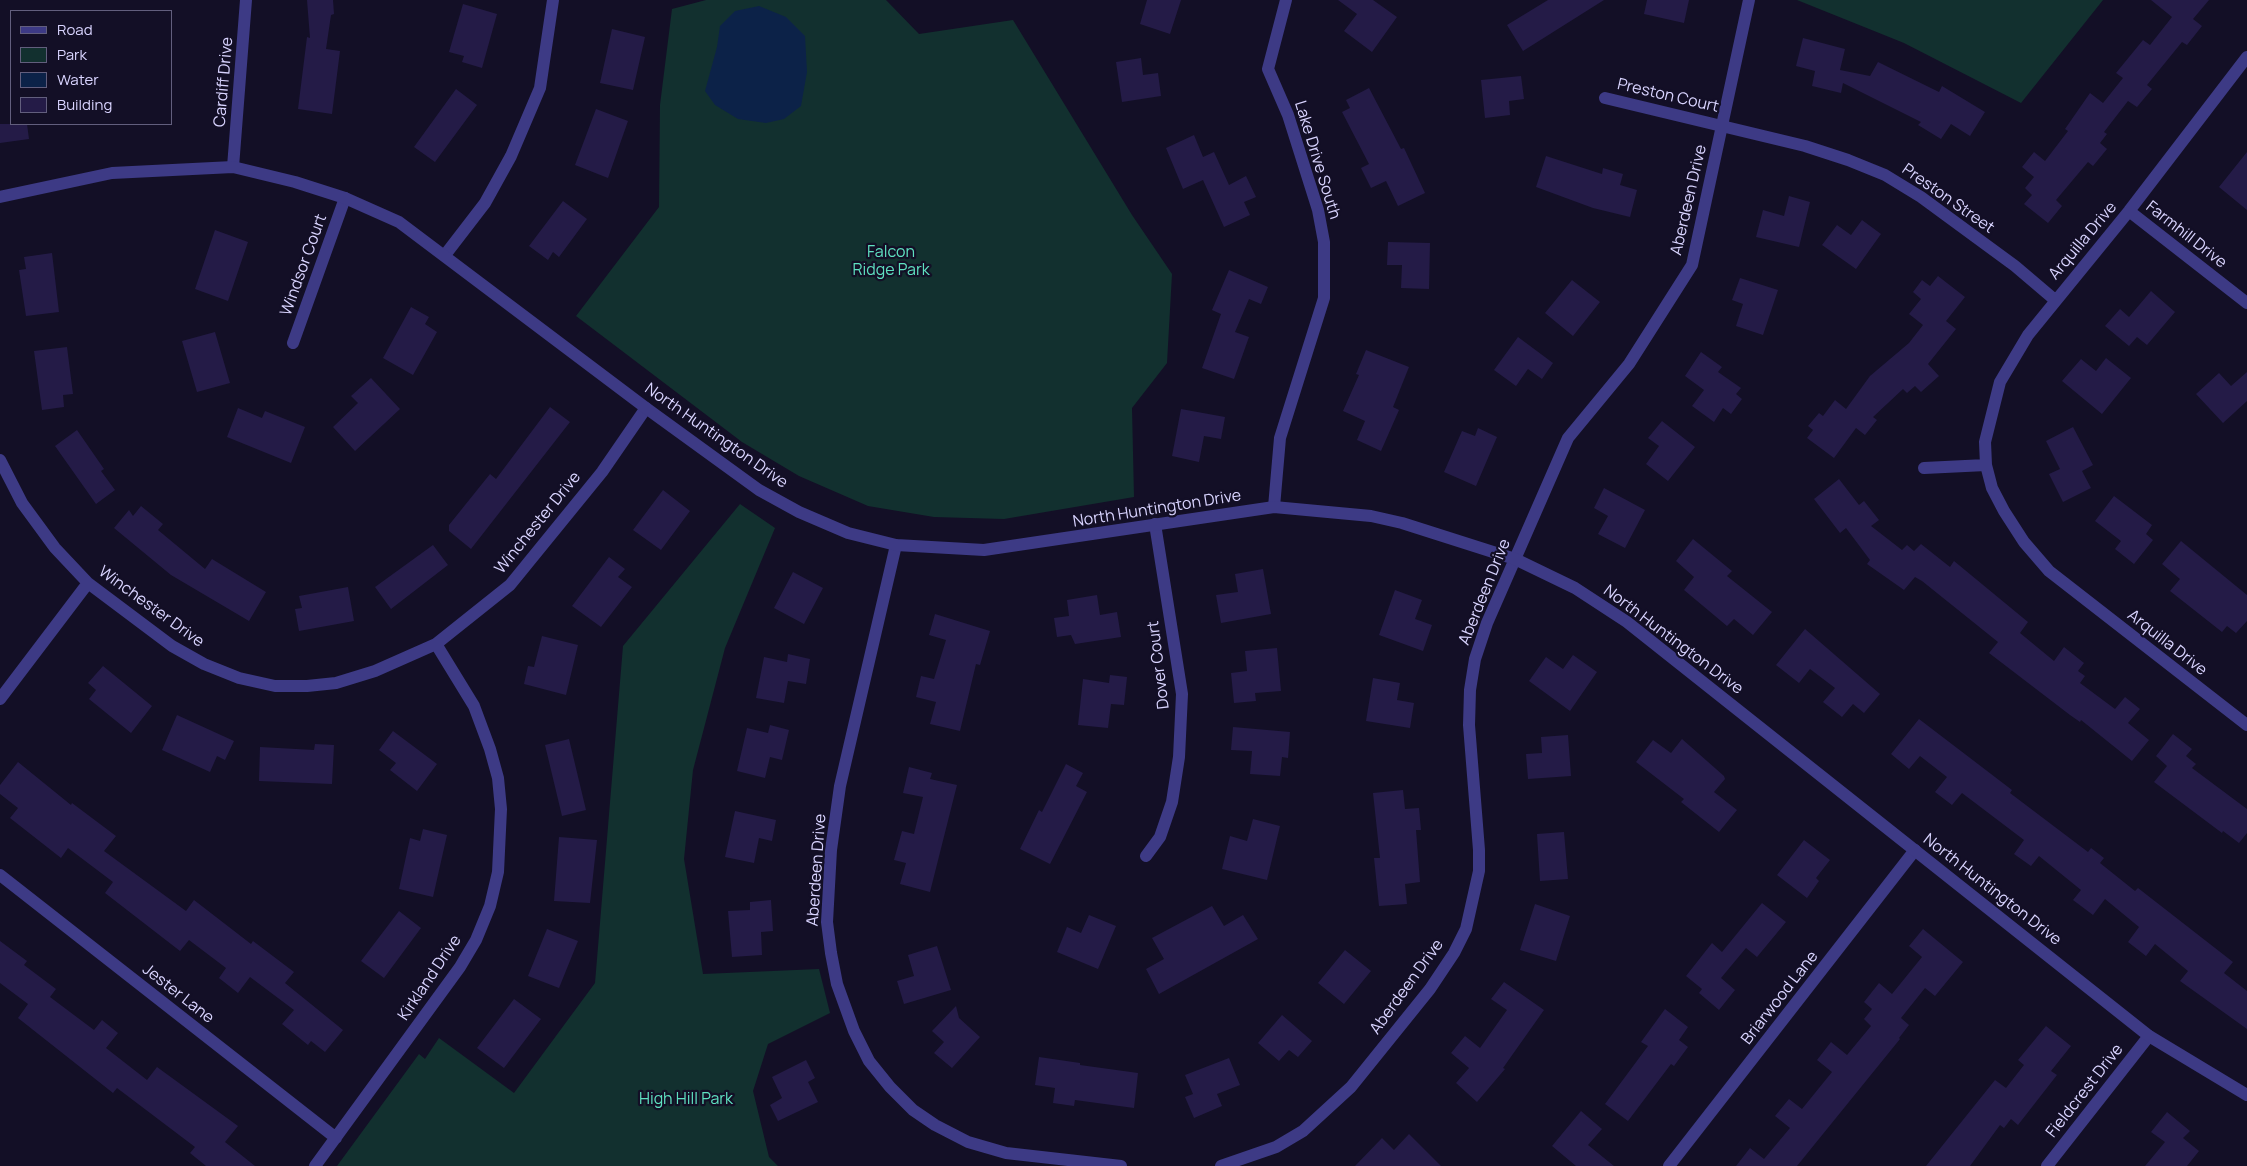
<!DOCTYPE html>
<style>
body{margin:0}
#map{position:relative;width:2247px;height:1166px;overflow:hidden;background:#130f26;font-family:Manrope,sans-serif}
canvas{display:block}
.legend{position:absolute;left:10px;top:10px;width:162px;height:115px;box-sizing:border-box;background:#130f26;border:1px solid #625e7d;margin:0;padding:6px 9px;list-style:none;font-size:15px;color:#d9d4ff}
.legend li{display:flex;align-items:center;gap:10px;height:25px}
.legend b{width:25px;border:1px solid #625e7d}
</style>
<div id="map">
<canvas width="2247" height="1166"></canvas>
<ul class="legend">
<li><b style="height:6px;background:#3d3a85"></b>Road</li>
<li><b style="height:14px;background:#12302f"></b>Park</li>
<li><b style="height:14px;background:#0c2248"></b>Water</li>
<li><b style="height:14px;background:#241b47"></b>Building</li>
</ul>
</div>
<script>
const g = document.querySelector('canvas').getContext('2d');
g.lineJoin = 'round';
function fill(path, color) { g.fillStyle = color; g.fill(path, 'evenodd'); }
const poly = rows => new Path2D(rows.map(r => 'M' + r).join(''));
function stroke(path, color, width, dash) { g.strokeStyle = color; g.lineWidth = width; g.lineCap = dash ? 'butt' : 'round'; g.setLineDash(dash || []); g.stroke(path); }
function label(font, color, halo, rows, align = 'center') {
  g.font = font + ' Manrope,sans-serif'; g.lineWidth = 4.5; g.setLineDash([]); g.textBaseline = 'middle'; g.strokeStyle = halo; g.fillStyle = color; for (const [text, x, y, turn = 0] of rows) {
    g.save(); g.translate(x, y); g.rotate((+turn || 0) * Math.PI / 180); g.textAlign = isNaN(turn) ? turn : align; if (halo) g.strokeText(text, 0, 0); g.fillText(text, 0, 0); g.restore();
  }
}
fill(poly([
 [706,0,886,0,919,34,1013,20,1132,215,1172,274,1167,363,1132,408,1134,497,1004,519,934,517,868,506,799,476,742,442,576,316,659,207,660,105,672,9],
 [1797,0,2103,0,2021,103,1904,43],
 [740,504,775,528,725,648,693,770,684,859,703,974,819,969,830,1013,768,1044,753,1091,769,1157,778,1166,337,1166,419,1054,425,1059,439,1038,514,1093,595,983,623,646]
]), '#12302f');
fill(poly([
 [759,6,786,17,805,36,807,72,801,106,784,119,766,123,738,119,715,105,705,91,717,47,720,26,735,11]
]), '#0c2248');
fill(poly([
 [307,0,333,0,334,14,331,15,326,49,340,51,332,114,298,109,307,37,310,38],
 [1147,0,1181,0,1170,34,1140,24],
 [1338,0,1373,0,1397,17,1372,52,1344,31,1357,14],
 [1548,0,1604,0,1523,51,1507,25],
 [1647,0,1689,0,1684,23,1644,14],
 [2151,0,2209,0,2193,19,2202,26,2187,45,2182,42,2147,85,2152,89,2137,107,2128,101,2104,132,2107,134,2100,143,2107,149,2093,166,2088,162,2056,200,2062,206,2048,223,2024,204,2032,195,2025,188,2034,177,2022,167,2034,152,2045,161,2068,131,2065,129,2090,93,2103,103,2123,78,2116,73,2143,40,2150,45,2172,17],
 [463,4,497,14,482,68,462,62,464,56,449,52],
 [612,29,645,37,633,90,600,83],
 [1803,38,1845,49,1840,70,1870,76,1878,62,1939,92,1942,86,1985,112,1970,136,1951,124,1941,139,1918,125,1921,122,1843,83,1841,93,1812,86,1815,71,1796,66],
 [1141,58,1143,75,1158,73,1161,96,1122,102,1116,62],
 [1521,76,1524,99,1509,101,1510,115,1485,118,1481,80],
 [1369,88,1401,149,1404,148,1425,193,1398,206,1386,181,1371,188,1361,168,1369,164,1342,112,1350,108,1346,100],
 [456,89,477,105,435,162,414,147],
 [596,109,628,121,608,178,575,165],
 [0,124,27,124,29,139,0,143],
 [1194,135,1203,157,1214,152,1229,185,1246,176,1256,197,1244,202,1250,215,1224,227,1203,180,1183,189,1166,148],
 [2247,152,2247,210,2219,187],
 [1546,156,1602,174,1603,168,1623,174,1620,185,1637,190,1630,217,1593,208,1536,187],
 [1789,196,1810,202,1799,247,1756,237,1763,210,1784,216],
 [563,201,587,219,559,257,553,252,548,260,529,246],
 [1862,220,1881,234,1856,269,1822,245,1837,225,1851,235],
 [215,230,248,242,228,301,195,289],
 [1388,242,1430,243,1429,289,1401,288,1402,265,1387,265],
 [52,253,59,312,26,316,19,270,26,269,24,257],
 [1229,270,1268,287,1261,304,1249,299,1235,332,1249,337,1234,379,1202,368,1221,314,1212,310],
 [1938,276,1965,297,1946,321,1956,329,1928,364,1939,376,1921,392,1915,386,1907,393,1903,389,1873,417,1877,420,1865,435,1856,428,1834,458,1807,438,1813,430,1808,426,1819,413,1823,416,1835,400,1846,409,1870,376,1909,343,1923,325,1909,314,1921,299,1913,292,1922,280,1930,286],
 [1740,278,1778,290,1763,335,1736,326,1743,304,1732,300],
 [1572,280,1600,302,1573,336,1545,313],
 [2151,291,2175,312,2147,345,2137,337,2129,346,2105,326,2120,309,2129,317],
 [411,307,429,317,425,324,437,332,413,375,383,358],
 [215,332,230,383,197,392,182,341],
 [1518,337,1553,363,1542,379,1528,369,1516,386,1494,370],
 [67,347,73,394,63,395,64,407,42,410,34,351],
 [1366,350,1409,367,1393,407,1399,410,1381,451,1357,440,1365,421,1343,411,1359,375,1356,374],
 [1701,352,1722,367,1718,372,1741,388,1736,394,1742,399,1731,414,1723,408,1714,422,1692,406,1704,390,1685,376],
 [2106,358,2131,378,2102,414,2062,381,2081,359,2096,371],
 [2247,372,2247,401,2223,423,2196,394,2219,373,2231,386],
 [371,378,400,409,355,451,333,427,358,403,351,396],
 [550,407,570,422,471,549,449,531,449,525,490,474,496,479],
 [238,408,262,418,265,411,305,427,291,463,227,437],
 [1181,409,1225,417,1221,439,1204,436,1199,462,1172,456],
 [1662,421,1695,447,1668,481,1646,464,1659,446,1648,438],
 [2073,427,2093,465,2082,471,2091,488,2063,502,2049,474,2060,469,2046,441],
 [1478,428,1497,437,1476,486,1444,472,1462,431,1475,436],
 [77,430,104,469,101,471,115,490,96,504,55,446],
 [1839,479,1859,505,1864,501,1879,520,1871,526,1902,550,1907,545,1914,551,1921,544,1950,567,1954,561,2028,622,2020,633,2054,661,2064,647,2084,663,2078,671,2085,676,2080,683,2115,709,2125,697,2140,709,2128,723,2149,740,2132,761,2081,720,2080,722,2070,715,1989,653,1998,642,1922,581,1915,577,1904,590,1867,564,1870,560,1846,528,1840,533,1814,499],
 [1604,488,1645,510,1625,548,1598,534,1608,516,1594,508],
 [663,490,690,511,661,550,633,530],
 [2114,496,2152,525,2146,534,2153,540,2134,564,2115,549,2121,541,2095,521],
 [141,506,163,524,158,530,205,569,212,559,266,592,249,621,171,575,114,528,129,510,133,516],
 [1693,539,1732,571,1727,576,1772,612,1753,635,1734,619,1727,626,1684,590,1694,577,1676,561],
 [2181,541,2247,595,2247,621,2236,633,2227,626,2222,632,2170,591,2180,579,2162,564],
 [433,545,448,565,391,609,375,587],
 [609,557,625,569,618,577,632,587,601,627,572,606],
 [1263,569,1271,614,1221,623,1216,595,1238,592,1235,574],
 [793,572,823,588,804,624,774,608],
 [348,587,354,621,299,631,295,609,302,608,299,596],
 [1395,590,1422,600,1415,619,1432,625,1423,651,1379,635],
 [1097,595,1100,615,1117,612,1121,637,1075,644,1071,635,1057,637,1054,618,1069,616,1067,600],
 [935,614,990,631,980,665,976,664,960,731,930,724,936,702,916,697,921,676,934,679,946,640,929,635],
 [1805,629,1880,694,1864,713,1853,704,1842,717,1823,702,1835,688,1810,669,1799,683,1776,665],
 [542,636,578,645,566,695,524,684,528,666,534,667],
 [1277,648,1281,691,1255,693,1256,701,1234,703,1231,673,1247,671,1245,651],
 [788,654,810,659,806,684,788,681,784,703,756,698,764,657,787,662],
 [1573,655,1597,672,1570,711,1529,681,1546,657,1563,669],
 [103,666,152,706,131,733,89,699,96,690,88,683],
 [1110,675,1127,677,1124,705,1111,704,1108,728,1078,725,1083,679,1109,683],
 [1373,678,1400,683,1397,700,1414,703,1410,728,1366,721],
 [177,715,234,741,225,760,217,756,210,772,162,750],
 [1919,719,2012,790,2010,793,2088,852,2091,848,2104,858,2100,863,2135,891,2138,888,2233,962,2224,973,2247,991,2247,1029,2180,981,2188,971,2155,944,2146,956,2128,942,2139,927,2105,899,2093,915,2073,900,2081,890,2039,856,2031,866,2014,854,2024,840,1962,793,1952,805,1935,792,1947,777,1920,756,1909,769,1891,754],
 [770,725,789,730,782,760,770,757,765,778,737,771,747,728,768,733],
 [1233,727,1290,732,1288,758,1282,757,1280,776,1250,774,1252,751,1231,750],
 [393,731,437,764,417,791,390,770,396,763,379,750],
 [2173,734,2192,749,2186,756,2196,764,2192,768,2247,809,2247,833,2239,843,2223,831,2222,833,2154,782,2167,766,2156,756],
 [1568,735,1571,776,1528,779,1526,754,1542,753,1541,737],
 [569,739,586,810,562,816,545,745],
 [1682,739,1724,776,1725,779,1714,792,1737,810,1719,832,1681,802,1684,799,1636,762,1653,740,1671,753],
 [315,744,334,745,332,784,259,781,260,747,314,750],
 [18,762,71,805,72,803,116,836,104,851,186,911,194,900,251,944,253,941,294,972,285,983,343,1030,325,1052,311,1041,308,1045,282,1024,294,1010,250,977,238,993,219,978,226,968,189,940,180,951,105,893,113,882,68,848,61,858,10,818,18,808,0,794,0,785],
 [1066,764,1083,773,1076,786,1087,792,1050,864,1020,849,1039,810,1042,812],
 [909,767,932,773,930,779,957,785,930,892,900,884,906,863,894,860,902,831,914,834,923,797,903,793],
 [1403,790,1405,809,1419,808,1421,830,1416,830,1420,882,1405,884,1407,904,1379,906,1374,858,1380,858,1373,793],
 [735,811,776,820,772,841,759,838,754,863,725,857],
 [1253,819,1280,826,1267,880,1222,869,1230,836,1247,841],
 [423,829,447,835,433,897,399,889,410,838,420,841],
 [1564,832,1568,879,1540,881,1537,834],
 [559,837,597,840,590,903,554,901],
 [1804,840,1830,860,1816,878,1819,881,1807,898,1777,875],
 [771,900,773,931,761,932,762,955,732,957,728,911,750,910,750,902],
 [1762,903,1786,922,1757,957,1746,948,1721,978,1735,990,1719,1010,1699,993,1702,989,1686,976,1712,943,1722,952],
 [1535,904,1570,916,1556,961,1520,950],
 [1212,906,1224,926,1243,915,1258,939,1159,994,1146,969,1164,959,1152,938],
 [399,911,421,928,384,978,361,961],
 [1089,915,1116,926,1098,969,1057,952,1067,927,1081,933],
 [547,929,578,941,559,988,528,976],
 [1923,929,1963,962,1935,996,1925,988,1901,1018,1909,1025,1899,1038,1900,1039,1797,1166,1736,1166,1750,1148,1764,1159,1790,1128,1775,1116,1789,1099,1802,1109,1832,1072,1817,1060,1831,1042,1847,1055,1871,1026,1864,1019,1872,1009,1864,1002,1879,983,1892,994,1922,957,1909,946],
 [0,941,27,961,24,965,56,989,50,997,94,1030,102,1020,118,1033,106,1048,147,1080,157,1067,238,1126,225,1142,255,1166,206,1166,190,1153,195,1147,117,1088,113,1093,18,1018,28,1004,0,983],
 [937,946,951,990,904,1004,897,981,914,976,908,955],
 [1345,950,1371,971,1344,1004,1318,983],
 [1504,982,1544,1010,1503,1068,1505,1069,1477,1102,1456,1083,1469,1068,1451,1053,1465,1036,1480,1048,1507,1010,1491,999],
 [514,999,541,1019,504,1068,477,1048],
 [956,1006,959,1018,980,1037,952,1068,934,1053,944,1042,932,1031],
 [1665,1009,1688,1027,1679,1040,1688,1047,1674,1066,1671,1064,1628,1121,1605,1104,1648,1046,1641,1042],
 [1282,1015,1312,1041,1298,1057,1289,1050,1279,1061,1258,1043],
 [2046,1026,2071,1046,2051,1071,2057,1075,2018,1125,2011,1119,2004,1128,2000,1125,1970,1166,1926,1166,1995,1080,2006,1088,2024,1065,2018,1060],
 [1039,1057,1080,1063,1080,1065,1138,1073,1134,1108,1075,1100,1074,1106,1053,1103,1055,1088,1035,1085],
 [1229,1058,1240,1085,1217,1094,1222,1106,1194,1118,1185,1097,1193,1094,1185,1075],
 [806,1060,815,1078,808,1082,818,1102,778,1121,770,1105,782,1098,772,1077],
 [1581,1111,1602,1129,1588,1145,1614,1166,1576,1166,1552,1146],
 [2167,1112,2190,1131,2183,1138,2199,1151,2187,1166,2145,1166,2165,1142,2151,1132],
 [1409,1134,1441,1166,1355,1166,1382,1138,1394,1150]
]), '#241b47');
stroke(poly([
 [2247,57,2129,211,2028,335,2000,382,1985,442,1986,465,1992,488,2004,511,2024,542,2049,571,2247,725],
 [1605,98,1805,146,1848,160,1885,175,1921,197,2015,266,2055,300],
 [233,167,246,0],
 [2129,211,2247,303],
 [445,255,485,203,511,156,540,88,553,0],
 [293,343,345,198],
 [0,460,22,503,55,548,88,583,172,646,204,664,239,678,275,686,307,686,336,683,375,671,436,644,510,585,602,472,646,408],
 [1924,468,1986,465],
 [1274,507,1280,438,1324,298,1324,242,1318,210,1288,115,1268,69,1286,0],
 [896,545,840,786,831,850,827,922,831,953,837,984,854,1031,869,1061,890,1087,913,1110,935,1125,968,1142,1006,1153,1121,1166],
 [0,699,88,583],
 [1146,856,1160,837,1172,802,1179,757,1182,694,1155,524],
 [0,875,336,1138],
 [315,1166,460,967,476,940,490,906,498,872,501,809,498,778,490,749,474,706,436,644],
 [1221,1166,1276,1147,1303,1131,1351,1087,1430,989,1454,953,1466,929,1479,871,1479,850,1469,725,1470,690,1475,659,1487,623,1568,438,1629,364,1692,265,1749,0],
 [1669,1166,1915,850],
 [2047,1166,2149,1036]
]), '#3d3a85', 12);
stroke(poly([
 [0,197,112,173,233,167,295,182,345,198,399,222,646,408,759,490,799,512,848,533,896,545,984,550,1274,507,1371,516,1402,523,1515,559,1575,588,1627,622,2149,1036,2247,1095]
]), '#3d3a85', 12);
label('16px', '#d9d4ff', '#130f26', [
 ["Cardiff Drive",224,82,-85],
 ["Preston Court",1668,96,13],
 ["Lake Drive South",1317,160,73],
 ["Preston Street",1948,199,35],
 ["Aberdeen Drive",1689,200,-77],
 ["Farmhill Drive",2186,235,38],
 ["Arquilla Drive",2083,241,-50],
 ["Windsor Court",304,265,-70],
 ["North Huntington Drive",716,436,35],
 ["North Huntington Drive",1157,509,-9],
 ["Winchester Drive",538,523,-51],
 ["Aberdeen Drive",1485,592,-68],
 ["Winchester Drive",151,607,36],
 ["North Huntington Drive",1673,640,37],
 ["Arquilla Drive",2167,643,38],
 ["Dover Court",1159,665,-97],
 ["Aberdeen Drive",817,870,-86],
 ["North Huntington Drive",1992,890,38],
 ["Kirkland Drive",430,978,-56],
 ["Aberdeen Drive",1407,987,-54],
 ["Jester Lane",178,994,38],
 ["Briarwood Lane",1780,998,-52],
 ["Fieldcrest Drive",2085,1091,-52]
]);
label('16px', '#5fe0c0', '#130f26', [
 ["Falcon",891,253],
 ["Ridge Park",891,271],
 ["High Hill Park",686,1100]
]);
</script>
